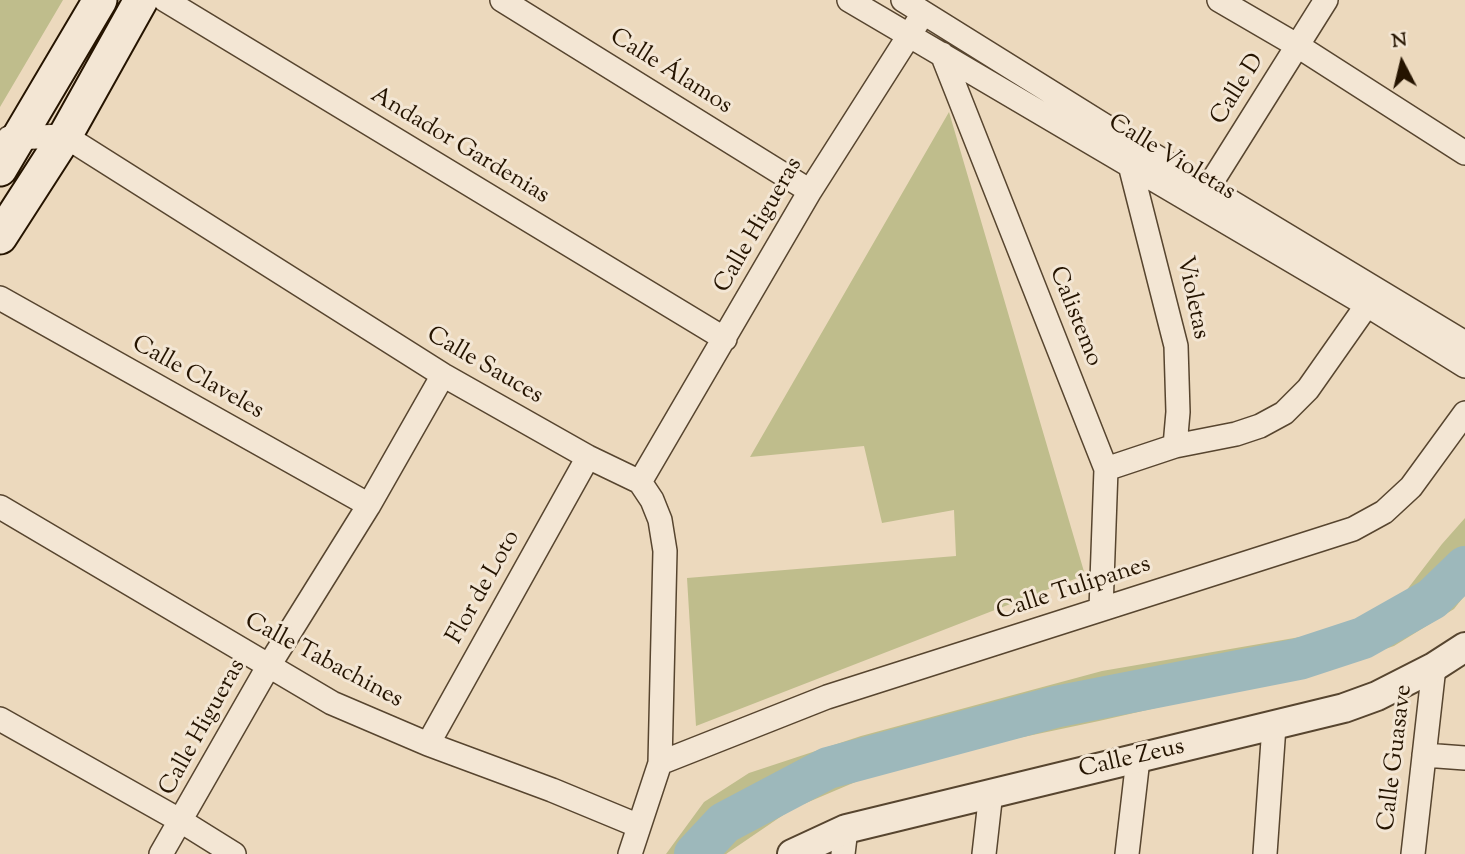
<!DOCTYPE html>
<meta charset="utf-8">
<style>
body{margin:0}
#map{position:relative;width:1465px;height:854px;overflow:hidden;background:#ecd9bd;font-family:"Sorts Mill Goudy",serif}
canvas{display:block}
.north{position:absolute;left:1367px;top:28px;width:70px;height:70px;-webkit-text-stroke:5px #f3e6d4;paint-order:stroke;rotate:353deg;font-size:19px;font-weight:700;line-height:28px;text-align:center;color:#251400}
.north::after{content:'';display:block;margin:auto;width:24px;height:32px;background:#251400;clip-path:polygon(50% 0,100% 100%,50% 72%,0 100%)}
</style>
<div id="map">
<canvas width="1465" height="854"></canvas>
<div class="north">N</div>
</div>
<script>
const g = document.querySelector('canvas').getContext('2d');
g.lineJoin = 'round';
function fill(path, color) { g.fillStyle = color; g.fill(path, 'evenodd'); }
const poly = rows => new Path2D(rows.map(r => 'M' + r).join(''));
function stroke(path, color, width, dash) { g.strokeStyle = color; g.lineWidth = width; g.lineCap = dash ? 'butt' : 'round'; g.setLineDash(dash || []); g.stroke(path); }
function label(font, color, halo, rows, align = 'center') {
  g.font = font + ' "Sorts Mill Goudy",serif'; g.lineWidth = 6; g.setLineDash([]); g.textBaseline = 'middle'; g.strokeStyle = halo; g.fillStyle = color; for (const [text, x, y, turn = 0] of rows) {
    g.save(); g.translate(x, y); g.rotate((+turn || 0) * Math.PI / 180); g.textAlign = isNaN(turn) ? turn : align; if (halo) g.strokeText(text, 0, 0); g.fillText(text, 0, 0); g.restore();
  }
}
fill(poly([
 [0,0,63,0,0,107],
 [949,112,1085,575,696,726,687,578,956,556,954,510,882,523,864,446,750,457],
 [1465,518,1465,595,1454,609,1394,646,1326,669,1099,721,900,763,792,809,726,854,666,854,704,802,749,773,861,736,1102,671,1335,631,1396,604,1442,544]
]), '#bfbd8c');
stroke(poly([
 [695,854,724,823,828,768,1055,707,1299,659,1363,638,1432,599,1465,567]
]), '#9db8bb', 42);
const minor = poly([
 [165,0,725,339],
 [502,0,810,191],
 [849,0,1367,305,1465,366],
 [903,0,1102,124,1465,343],
 [1219,0,1298,46,1465,153],
 [942,54,1106,469,1101,609],
 [9,138,65,136,443,375,588,457,640,482,652,500,660,520,665,551,660,763,630,854],
 [1130,165,1176,346,1178,412,1175,446],
 [1197,195,1208,188,1326,0],
 [0,298,369,505],
 [1106,469,1175,446,1236,434,1260,426,1284,413,1308,389,1367,305],
 [640,482,810,191,917,23],
 [0,507,332,703,428,744,552,790,639,826],
 [0,719,181,821,234,854],
 [428,744,588,457],
 [1424,755,1465,758],
 [660,763,827,697,1353,529,1384,512,1411,487,1465,413],
 [161,854,268,667,369,505,443,375],
 [843,854,846,829],
 [984,854,991,792],
 [1127,854,1138,759],
 [1265,854,1274,726],
 [1413,854,1434,667]
]);
const tertiary = poly([
 [792,854,846,829,1344,708,1377,696,1434,667,1465,647]
]);
const secondary = poly([
 [0,169,100,0],
 [0,237,65,136,141,0]
]);
stroke(minor, '#57452f', 26);
stroke(tertiary, '#57452f', 32);
stroke(secondary, '#251400', 37);
stroke(minor, '#f3e6d4', 23);
stroke(tertiary, '#f3e6d4', 28);
stroke(secondary, '#f3e6d4', 33);
label('24px', '#251400', '#f3e6d4', [
 ["Calle Álamos",670,73,32],
 ["Calle D",1239,90,-58],
 ["Andador Gardenias",459,147,31],
 ["Calle Violetas",1171,159,31],
 ["Calle Higueras",760,226,-60],
 ["Violetas",1191,298,78],
 ["Calistemo",1074,317,68],
 ["Calle Sauces",484,367,30],
 ["Calle Claveles",197,379,29],
 ["Flor de Loto",485,588,-61],
 ["Calle Tulipanes",1074,590,-18],
 ["Calle Tabachines",323,662,28],
 ["Calle Higueras",204,728,-61],
 ["Calle Guasave",1397,758,-83],
 ["Calle Zeus",1132,760,-13]
]);
</script>
